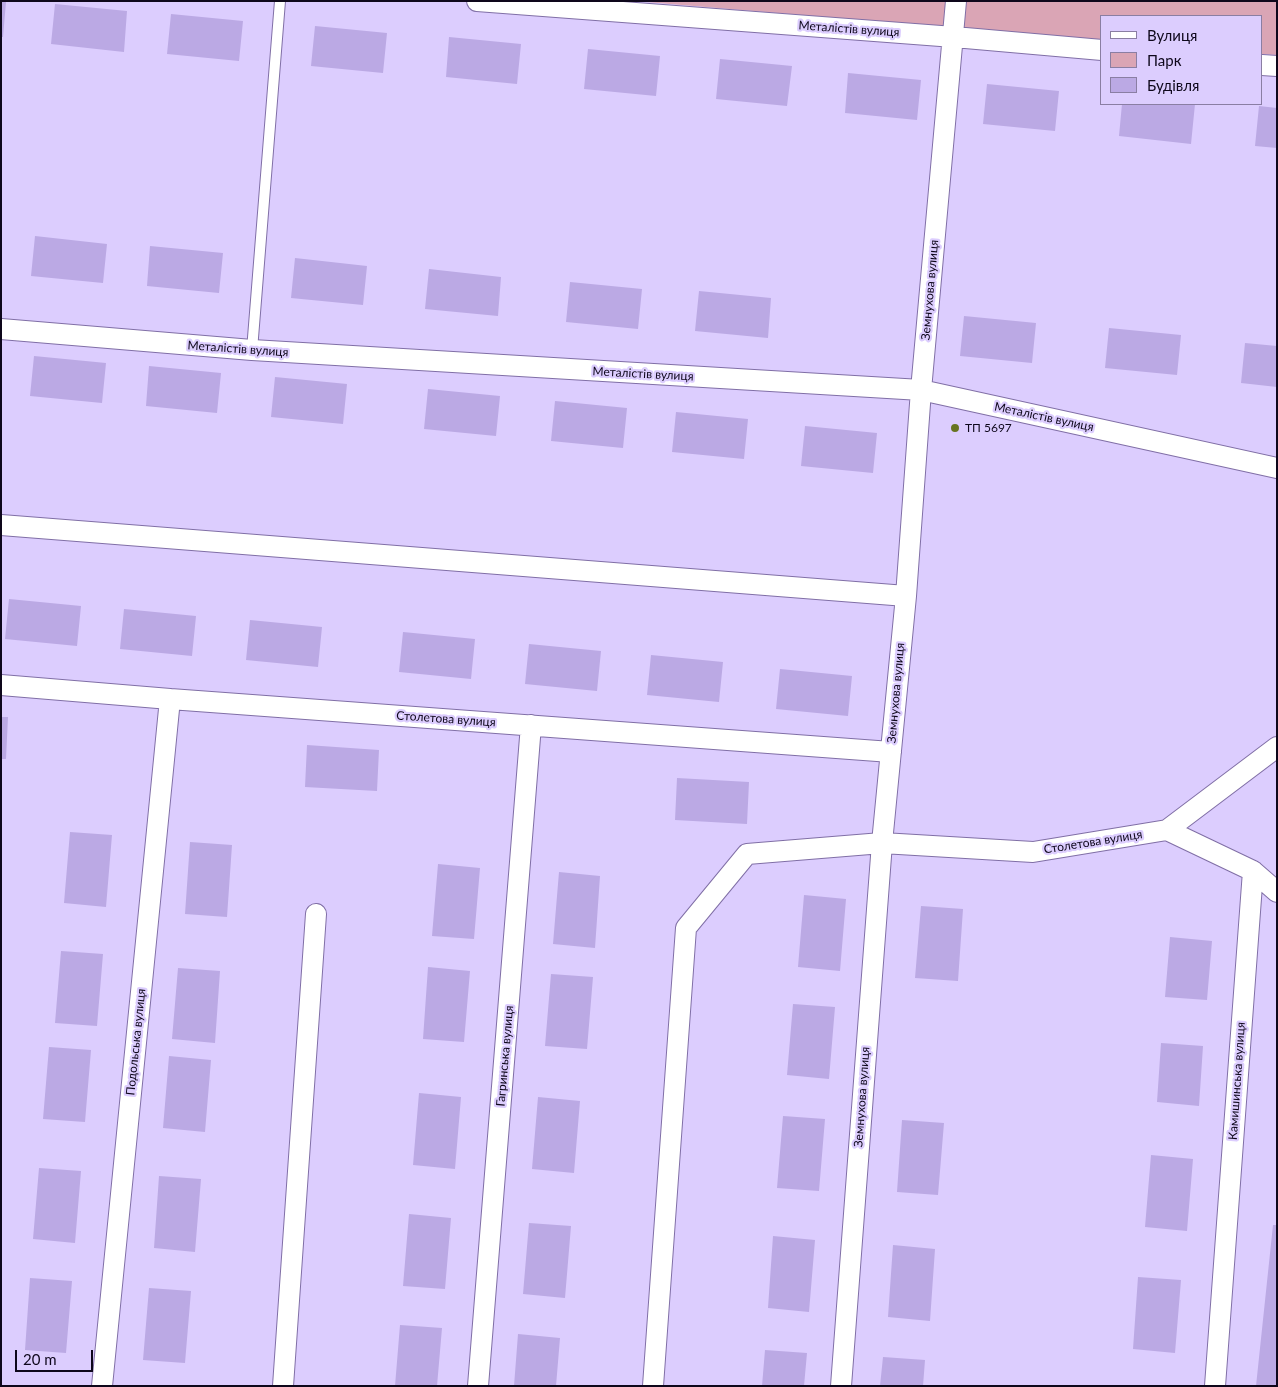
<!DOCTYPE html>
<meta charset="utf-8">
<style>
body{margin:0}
#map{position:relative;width:1278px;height:1387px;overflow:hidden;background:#dccdfe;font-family:Lato,sans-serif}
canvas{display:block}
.frame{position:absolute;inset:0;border:2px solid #0e071b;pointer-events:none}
.legend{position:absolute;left:1100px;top:15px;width:162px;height:90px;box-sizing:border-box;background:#dccdfe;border:1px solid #8a7ea3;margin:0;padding:6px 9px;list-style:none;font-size:15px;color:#0e071b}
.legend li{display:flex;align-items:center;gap:10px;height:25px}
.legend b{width:25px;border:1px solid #8a7ea3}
.scale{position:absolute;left:15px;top:1350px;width:78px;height:22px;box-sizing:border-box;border:2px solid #0e071b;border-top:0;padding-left:6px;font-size:15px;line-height:18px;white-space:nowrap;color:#0e071b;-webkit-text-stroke:4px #dccdfe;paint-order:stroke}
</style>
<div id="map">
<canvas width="1278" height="1387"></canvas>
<div class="frame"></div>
<ul class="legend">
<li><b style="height:6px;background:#fff"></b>Вулиця</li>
<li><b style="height:14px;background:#daa5b5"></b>Парк</li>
<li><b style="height:14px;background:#bba9e4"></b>Будівля</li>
</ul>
<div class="scale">20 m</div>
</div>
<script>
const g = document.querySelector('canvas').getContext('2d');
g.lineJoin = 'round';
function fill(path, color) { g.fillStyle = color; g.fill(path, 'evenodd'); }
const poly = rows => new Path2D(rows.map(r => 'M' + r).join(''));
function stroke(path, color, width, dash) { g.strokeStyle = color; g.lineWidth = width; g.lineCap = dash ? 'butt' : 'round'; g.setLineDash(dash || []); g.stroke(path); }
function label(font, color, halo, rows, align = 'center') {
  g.font = font + ' Lato,sans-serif'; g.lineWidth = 4.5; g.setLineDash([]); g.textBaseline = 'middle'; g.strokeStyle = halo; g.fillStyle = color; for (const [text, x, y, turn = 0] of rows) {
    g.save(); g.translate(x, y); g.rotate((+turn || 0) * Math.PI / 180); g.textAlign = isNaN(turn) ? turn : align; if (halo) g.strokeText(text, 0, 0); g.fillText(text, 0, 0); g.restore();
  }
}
fill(poly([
 [634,1,1277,1,1277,55,1262,54,1262,16,1102,16,1102,40]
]), '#daa5b5');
fill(poly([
 [1,2,6,2,3,37,1,37],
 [55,4,127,11,124,52,51,44],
 [171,14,243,21,239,61,167,54],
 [315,26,387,33,383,73,311,66],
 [449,37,521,44,517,84,446,77],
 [588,49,660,56,656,96,584,89],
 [720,59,792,66,787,106,716,99],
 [848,73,921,80,917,120,845,113],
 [987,84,1059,91,1055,131,983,124],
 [1122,104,1195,104,1191,144,1119,136],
 [1259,106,1277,108,1277,148,1255,146],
 [35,236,107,244,103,283,31,276],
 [150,246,223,253,219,293,147,286],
 [295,258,367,266,363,305,291,298],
 [429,269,501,277,498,316,425,309],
 [570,282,642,289,638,329,566,322],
 [699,291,771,298,768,338,695,331],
 [964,316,1036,323,1032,363,960,356],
 [1109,328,1181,335,1177,375,1105,368],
 [1245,343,1277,346,1277,387,1241,383],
 [34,356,106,363,102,403,30,396],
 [149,366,221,373,217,413,146,406],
 [275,377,347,384,343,424,271,417],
 [428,389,500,396,496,436,424,429],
 [555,401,627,408,623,448,551,441],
 [676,412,748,419,744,459,672,452],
 [805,426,877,433,873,473,801,466],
 [9,599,81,606,77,646,5,639],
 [124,609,196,616,192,656,120,649],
 [250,620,322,627,318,667,246,660],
 [403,632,475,639,471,679,399,672],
 [529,644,601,651,597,691,525,684],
 [651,655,723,662,719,702,647,695],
 [780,669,852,676,848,716,776,709],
 [1,717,8,717,6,759,1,759],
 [307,745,379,750,377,791,305,787],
 [677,778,749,782,747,824,675,820],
 [70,832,112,835,106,907,64,903],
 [190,842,232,845,227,917,185,914],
 [438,864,480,868,474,939,432,936],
 [559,872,600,876,595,948,553,944],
 [804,895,846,899,840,971,798,967],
 [921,906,963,909,958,981,915,978],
 [1170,937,1212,941,1207,1000,1165,997],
 [61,951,103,954,97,1026,55,1023],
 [428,967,470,971,464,1042,423,1039],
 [178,968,220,971,215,1043,172,1039],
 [551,974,593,977,587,1049,545,1046],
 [793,1004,835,1007,829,1079,787,1075],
 [1161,1043,1203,1046,1199,1106,1157,1102],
 [49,1047,91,1050,85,1122,43,1119],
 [169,1056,211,1060,205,1132,163,1128],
 [419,1093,461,1097,455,1169,413,1165],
 [538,1097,580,1101,574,1173,532,1169],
 [783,1116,825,1119,819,1191,777,1188],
 [902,1120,944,1123,938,1195,897,1192],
 [1151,1155,1193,1159,1187,1231,1145,1227],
 [39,1168,81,1171,75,1243,33,1239],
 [159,1176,201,1179,195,1252,154,1248],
 [409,1214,451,1218,445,1289,403,1286],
 [529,1223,571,1226,565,1298,523,1294],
 [1273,1225,1277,1225,1277,1386,1256,1386],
 [773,1236,815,1240,809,1312,768,1308],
 [893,1245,935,1249,930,1321,888,1317],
 [1138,1277,1181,1280,1175,1353,1133,1349],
 [30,1278,72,1281,66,1353,25,1350],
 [149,1288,191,1291,185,1363,143,1360],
 [400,1325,442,1328,437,1386,395,1386],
 [518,1334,560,1338,556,1386,514,1386],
 [765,1350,807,1353,804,1386,762,1386],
 [883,1357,925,1360,923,1386,880,1386]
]), '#bba9e4');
const lane = poly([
 [252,350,280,1]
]);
const street = poly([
 [477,1,954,37,1102,50],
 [1262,65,1277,66],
 [1,329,252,350,921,390,1277,468],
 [1,525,906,596],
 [1,685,170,699,891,752],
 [1167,830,1253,871,1215,1386],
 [1253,871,1277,892],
 [102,1386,170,699],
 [283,1386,316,914],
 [478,1386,531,725],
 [653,1386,686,928,747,854,882,843,1033,852,1167,830,1277,747],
 [841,1386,882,843,906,596,921,390,956,1]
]);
stroke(lane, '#806fa6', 12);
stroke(street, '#806fa6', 22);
stroke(lane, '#fff', 10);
stroke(street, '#fff', 20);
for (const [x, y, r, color] of [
 [955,428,5,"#677421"]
]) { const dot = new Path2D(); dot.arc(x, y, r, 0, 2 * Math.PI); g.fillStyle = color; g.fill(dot); stroke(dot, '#dccdfe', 2); }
label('12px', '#0e071b', '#dccdfe', [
 ["Металістів вулиця",849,29,4],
 ["Земнухова вулиця",930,290,-85],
 ["Металістів вулиця",238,349,4],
 ["Металістів вулиця",643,374,3],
 ["Металістів вулиця",1044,417,12],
 ["Земнухова вулиця",896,693,-85],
 ["Столетова вулиця",446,719,4],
 ["Столетова вулиця",1093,842,-9],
 ["Подольська вулиця",136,1042,-84],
 ["Гагринська вулиця",505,1056,-85],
 ["Камишинська вулиця",1237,1081,-86],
 ["Земнухова вулиця",862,1097,-86]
]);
label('12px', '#0e071b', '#dccdfe', [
 ["ТП 5697",965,428]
], 'left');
</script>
